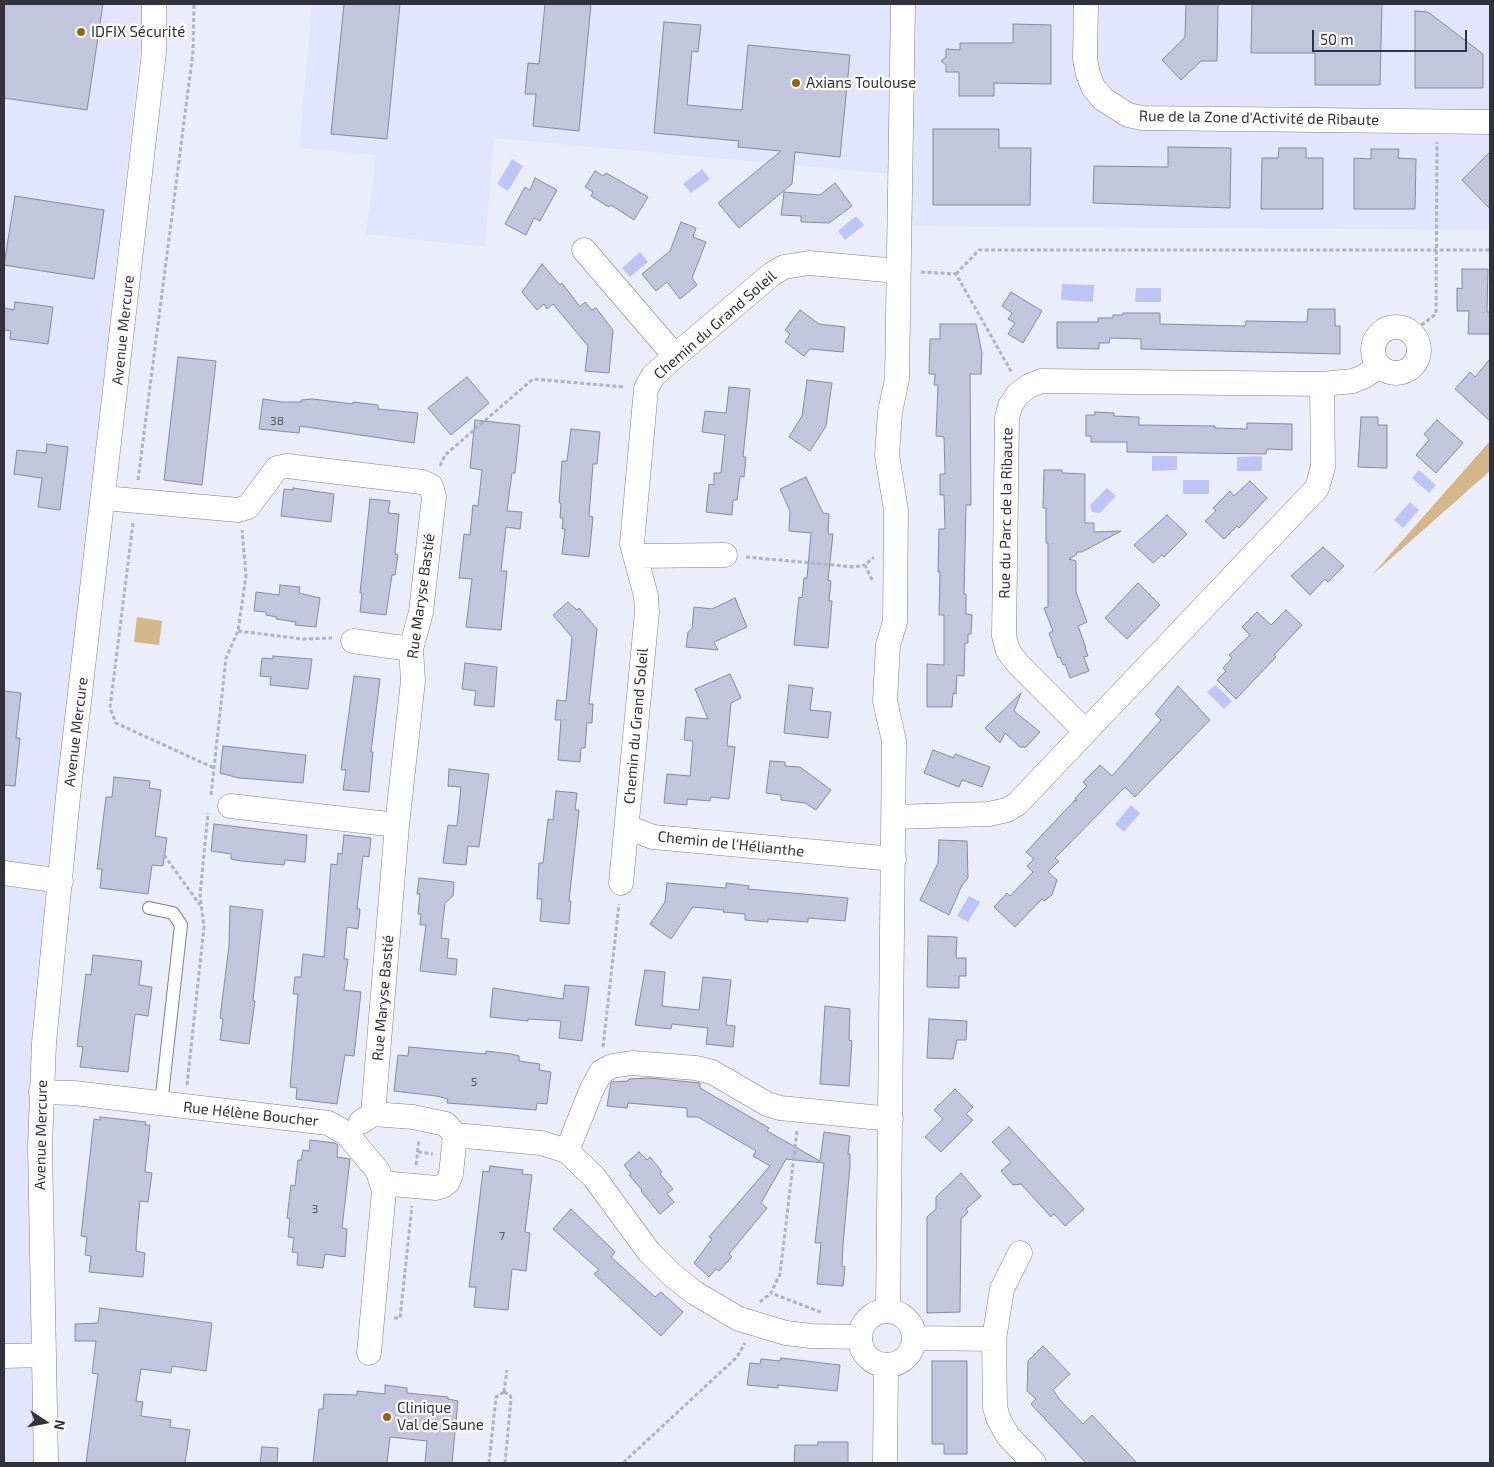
<!DOCTYPE html>
<meta charset="utf-8">
<style>
body{margin:0}
#map{position:relative;width:1494px;height:1467px;overflow:hidden;background:#ebedfb;font-family:"Exo 2",sans-serif}
canvas{display:block}
.frame{position:absolute;inset:0;border:5px solid #31323b;pointer-events:none}
.north{position:absolute;left:20px;top:1397px;width:50px;height:50px;-webkit-text-stroke:4px #fff;paint-order:stroke;rotate:101deg;font-size:14px;font-weight:700;line-height:20px;text-align:center;color:#31323b}
.north::after{content:'';display:block;margin:auto;width:18px;height:22px;background:#31323b;clip-path:polygon(50% 0,100% 100%,50% 72%,0 100%)}
.scale{position:absolute;left:1312px;top:30px;width:155px;height:22px;box-sizing:border-box;border:2px solid #31323b;border-top:0;padding-left:6px;font-size:15px;line-height:18px;white-space:nowrap;color:#31323b;-webkit-text-stroke:4px #fff;paint-order:stroke}
</style>
<div id="map">
<canvas width="1494" height="1467"></canvas>
<div class="frame"></div>
<div class="north">N</div>
<div class="scale">50 m</div>
</div>
<script>
const g = document.querySelector('canvas').getContext('2d');
g.lineJoin = 'round';
function fill(path, color) { g.fillStyle = color; g.fill(path, 'evenodd'); }
const poly = rows => new Path2D(rows.map(r => 'M' + r).join(''));
function stroke(path, color, width, dash) { g.strokeStyle = color; g.lineWidth = width; g.lineCap = dash ? 'butt' : 'round'; g.setLineDash(dash || []); g.stroke(path); }
function label(font, color, halo, rows, align = 'center') {
  g.font = font + ' "Exo 2",sans-serif'; g.lineWidth = 4.5; g.setLineDash([]); g.textBaseline = 'middle'; g.strokeStyle = halo; g.fillStyle = color; for (const [text, x, y, turn = 0] of rows) {
    g.save(); g.translate(x, y); g.rotate((+turn || 0) * Math.PI / 180); g.textAlign = isNaN(turn) ? turn : align; if (halo) g.strokeText(text, 0, 0); g.fillText(text, 0, 0); g.restore();
  }
}
fill(poly([
 [4,4,145,4,52,848,38,1463,4,1463],
 [312,4,1490,4,1490,230,893,226,892,174,494,138,485,247,366,234,376,155,299,148]
]), '#e2e5fd');
fill(poly([
 [1490,441,1490,471,1371,576],
 [137,617,162,621,159,645,134,642]
]), '#d4b68a');
fill(poly([
 [512,159,523,166,508,191,497,184],
 [702,169,710,179,691,193,683,184],
 [856,216,864,225,845,240,838,231],
 [640,252,648,262,630,277,622,268],
 [1062,284,1094,285,1093,302,1061,300],
 [1136,288,1161,288,1161,302,1135,302],
 [1152,456,1177,456,1177,470,1152,471],
 [1262,456,1262,471,1237,471,1237,457],
 [1419,470,1436,485,1429,493,1412,478],
 [1183,480,1209,480,1209,494,1183,494],
 [1107,488,1116,496,1100,513,1092,512,1090,505],
 [1410,502,1419,510,1403,528,1394,520],
 [1215,685,1232,701,1224,709,1207,692],
 [1131,805,1140,813,1124,832,1115,824],
 [969,896,980,902,968,922,957,916]
]), '#bfc4f7');
const building = poly([
 [4,4,103,4,87,110,4,98,4,4],
 [344,4,400,4,387,139,331,134,344,4],
 [545,4,591,4,579,131,533,126,536,94,525,94,528,63,539,64,545,4],
 [1186,4,1218,4,1217,61,1201,61,1181,80,1162,60,1185,37,1186,4],
 [1252,4,1382,4,1380,85,1315,85,1315,53,1251,53,1252,4],
 [1415,11,1428,12,1483,54,1483,88,1415,88,1415,11],
 [664,22,701,25,698,52,692,51,687,105,742,110,748,45,850,55,840,157,795,152,792,184,739,228,718,203,781,151,738,147,739,141,654,133,664,22],
 [1013,24,1051,25,1051,84,994,83,994,96,959,96,959,72,946,72,946,65,941,61,946,57,946,49,960,50,960,43,1013,43,1013,24],
 [933,129,999,129,999,148,1031,148,1030,205,933,205,933,129],
 [1168,147,1231,148,1230,208,1093,203,1094,166,1168,167,1168,147],
 [1279,148,1306,148,1306,158,1323,158,1323,209,1261,209,1262,158,1278,158,1279,148],
 [1371,149,1399,149,1398,158,1416,159,1415,209,1354,209,1354,158,1371,159,1371,149],
 [1490,152,1490,209,1462,180,1490,152],
 [595,171,603,176,606,173,648,197,634,220,611,205,609,207,591,196,593,192,585,187,595,171],
 [535,178,557,190,540,221,534,218,526,235,505,224,525,187,530,190,535,178],
 [835,183,852,206,829,223,801,222,801,216,781,215,784,192,820,195,835,183],
 [15,196,104,210,94,279,4,265,15,196],
 [681,222,696,228,693,237,706,242,692,278,697,285,680,299,667,282,656,291,642,274,670,251,681,222],
 [542,264,560,285,562,283,580,307,585,302,592,310,596,308,613,330,609,373,585,371,588,346,553,304,547,309,544,304,537,310,522,292,542,264],
 [1462,269,1488,269,1487,312,1490,312,1490,334,1468,334,1469,311,1457,311,1457,288,1462,289,1462,269],
 [1011,292,1042,311,1023,343,1008,334,1015,323,1008,319,1012,313,1002,306,1011,292],
 [15,302,53,307,48,344,10,339,11,331,4,330,4,308,14,310,15,302],
 [1308,309,1335,309,1335,326,1340,326,1340,354,1141,349,1141,339,1110,338,1109,343,1099,343,1099,349,1057,348,1057,322,1098,322,1098,318,1113,318,1113,315,1122,315,1123,313,1160,313,1160,324,1245,326,1246,321,1307,322,1308,309],
 [800,310,819,324,845,327,843,352,810,349,804,356,785,342,790,334,785,330,800,310],
 [940,324,976,324,982,353,981,374,970,374,971,505,966,505,964,594,966,594,966,614,972,615,971,634,968,634,968,643,965,643,964,676,957,675,956,694,953,693,952,707,927,707,927,664,944,665,944,615,939,615,940,572,938,572,939,529,945,529,944,495,940,495,940,474,945,474,944,437,936,436,938,385,934,385,935,374,929,374,930,339,940,339,940,324],
 [178,357,216,361,202,485,164,480,178,357],
 [1490,359,1490,421,1455,389,1470,372,1475,377,1490,359],
 [467,377,489,403,451,435,428,408,467,377],
 [807,380,832,383,826,426,810,451,789,437,802,416,807,380],
 [729,387,750,389,743,457,746,457,744,477,740,476,737,500,733,500,732,515,706,512,709,484,714,485,714,473,721,473,725,435,702,432,705,411,726,413,729,387],
 [263,399,282,402,301,402,301,400,313,399,353,404,353,402,378,405,378,409,418,413,414,443,300,426,299,433,259,429,263,399],
 [1095,412,1114,413,1114,416,1139,417,1139,425,1215,426,1215,428,1247,429,1247,423,1292,424,1292,450,1267,449,1266,454,1127,452,1127,442,1091,442,1091,436,1086,436,1086,415,1095,415,1095,412],
 [1361,417,1378,417,1378,425,1387,425,1387,468,1358,467,1361,417],
 [475,420,520,425,515,473,512,473,507,511,522,512,520,529,506,527,501,571,507,571,501,630,466,627,472,579,459,578,464,534,470,535,473,505,478,506,482,470,470,468,475,420],
 [1437,420,1463,443,1436,473,1416,455,1429,440,1424,434,1437,420],
 [571,429,600,432,597,464,593,464,589,516,593,517,589,557,562,554,565,529,562,529,563,518,560,518,561,503,559,503,562,461,567,461,571,429],
 [47,444,68,447,60,510,38,507,42,478,14,474,17,450,46,453,47,444],
 [1044,470,1062,470,1062,473,1085,474,1085,523,1094,523,1094,532,1121,531,1082,552,1077,552,1076,555,1069,559,1076,561,1076,592,1087,622,1078,626,1086,648,1085,648,1088,656,1084,657,1089,671,1070,678,1065,664,1063,665,1060,657,1058,658,1049,633,1053,631,1044,608,1048,607,1048,543,1046,543,1046,508,1043,508,1044,470],
 [806,477,823,513,829,514,828,534,833,534,828,580,831,581,829,601,832,601,828,648,794,645,799,597,802,598,804,578,807,578,811,533,789,531,790,511,780,489,806,477],
 [1250,481,1267,498,1239,528,1237,526,1224,539,1205,521,1216,511,1213,508,1230,491,1234,496,1250,481],
 [293,488,334,494,331,522,281,516,284,489,293,490,293,488],
 [370,499,390,501,388,513,399,514,395,554,398,555,395,575,392,575,386,615,360,612,362,593,360,593,370,499],
 [1167,515,1187,534,1164,557,1162,555,1153,563,1134,545,1167,515],
 [1323,547,1344,566,1328,582,1325,579,1310,595,1291,576,1323,547],
 [1138,583,1160,605,1127,639,1105,618,1138,583],
 [280,585,300,587,299,593,320,598,316,627,295,625,296,622,276,619,277,617,266,615,266,612,254,611,256,592,279,595,280,585],
 [735,598,747,627,714,642,718,650,686,647,688,632,692,629,694,607,712,609,735,598],
 [568,602,577,610,579,608,597,629,589,704,593,704,592,723,587,723,585,748,581,748,580,762,558,760,561,720,555,720,557,700,566,701,572,637,553,615,568,602],
 [1286,610,1302,625,1274,655,1276,657,1236,699,1217,680,1226,671,1223,668,1232,658,1229,655,1250,635,1242,627,1257,612,1271,625,1286,610],
 [273,656,312,659,308,689,270,685,271,677,260,676,262,658,273,659,273,656],
 [465,663,497,667,494,707,474,705,476,691,462,689,465,663],
 [730,674,741,698,731,703,727,746,735,747,729,799,711,797,710,801,687,799,687,805,664,803,667,774,690,776,693,741,684,740,686,717,708,719,695,689,730,674],
 [354,676,380,679,371,752,373,752,369,792,343,790,346,770,341,770,354,676],
 [789,685,813,688,810,710,831,712,828,738,784,733,789,685],
 [1178,686,1210,720,1135,797,1125,787,1055,858,1059,861,1048,872,1057,880,1052,895,1044,901,1042,899,1015,927,994,907,1007,893,1010,896,1033,872,1027,866,1034,859,1026,852,1075,800,1077,801,1075,798,1087,786,1083,782,1100,765,1112,776,1161,720,1155,714,1178,686],
 [4,691,21,693,16,738,20,738,15,786,4,785,4,691],
 [1021,693,1014,711,1040,732,1026,747,1020,747,1005,733,1000,743,985,728,1021,693],
 [223,746,306,755,303,783,239,778,220,773,223,746],
 [933,750,954,758,955,754,990,767,982,787,962,780,959,787,924,773,933,750],
 [770,761,785,762,785,766,800,767,831,790,816,810,805,803,781,800,781,795,766,793,770,761],
 [449,769,489,774,479,847,468,846,466,865,443,863,448,825,457,826,461,787,448,786,449,769],
 [114,777,150,781,149,788,161,790,155,836,167,838,163,866,152,865,148,894,100,888,102,869,97,869,106,797,112,797,114,777],
 [556,791,577,793,575,810,579,810,569,901,571,901,569,924,540,921,542,899,537,899,539,863,543,863,548,819,553,820,556,791],
 [214,824,307,835,305,862,285,860,284,865,241,861,231,859,231,854,211,851,214,824],
 [344,835,371,838,369,857,363,856,357,909,360,909,358,929,347,927,344,959,348,959,344,990,361,992,354,1056,345,1055,337,1104,296,1099,297,1088,290,1087,298,994,293,994,295,977,301,977,303,954,324,957,331,864,337,865,338,853,342,854,344,835],
 [939,840,967,841,968,878,962,885,949,915,920,900,938,863,939,840],
 [419,878,454,882,453,896,445,903,441,938,449,939,447,958,457,959,456,975,420,971,426,925,420,925,421,914,418,914,420,894,417,894,419,878],
 [667,883,726,888,726,883,749,886,748,889,848,898,845,921,808,918,808,922,768,919,768,922,756,921,745,920,745,914,723,912,724,910,693,907,671,939,650,924,665,902,667,883],
 [230,906,263,910,253,1001,255,1001,249,1044,220,1040,223,1019,220,1018,229,946,230,906],
 [928,936,957,937,956,958,966,958,966,976,959,976,959,988,927,987,928,936],
 [93,955,142,961,139,985,152,987,148,1016,135,1014,128,1072,80,1067,83,1047,77,1046,86,974,91,975,93,955],
 [645,970,665,972,662,1006,699,1010,703,977,731,980,726,1025,735,1026,733,1047,706,1044,708,1028,672,1024,671,1029,635,1025,645,970],
 [565,985,589,987,582,1041,559,1038,561,1021,528,1019,528,1021,490,1017,493,988,563,999,565,985],
 [825,1006,850,1009,849,1040,852,1041,849,1086,820,1084,825,1006],
 [929,1019,967,1021,966,1040,957,1040,953,1059,927,1058,929,1019],
 [409,1047,486,1054,486,1051,511,1054,519,1056,519,1061,540,1064,539,1070,551,1072,547,1104,537,1103,536,1110,474,1105,447,1103,448,1099,436,1096,394,1091,398,1055,408,1056,409,1047],
 [650,1078,700,1083,700,1088,769,1128,767,1131,820,1161,824,1132,850,1136,848,1154,850,1154,850,1166,843,1245,842,1266,845,1267,843,1286,817,1284,821,1243,815,1243,824,1163,786,1159,761,1203,767,1208,729,1254,732,1257,719,1271,716,1269,709,1277,694,1263,712,1239,709,1237,770,1166,753,1156,756,1151,698,1117,687,1117,687,1108,628,1103,627,1108,607,1106,611,1082,628,1081,629,1079,650,1078],
 [955,1089,973,1107,966,1114,973,1120,941,1152,925,1137,943,1119,934,1110,955,1089],
 [100,1117,146,1122,145,1125,150,1125,145,1172,152,1173,148,1202,140,1201,137,1232,136,1251,145,1253,143,1277,89,1272,91,1256,85,1255,87,1237,81,1236,94,1119,100,1120,100,1117],
 [1009,1127,1084,1209,1065,1226,1054,1214,1051,1217,1021,1184,1013,1185,1001,1171,1011,1162,992,1142,1009,1127],
 [310,1140,335,1143,338,1145,337,1157,350,1159,342,1228,347,1229,345,1257,325,1254,323,1268,297,1265,298,1253,292,1252,294,1238,288,1237,290,1219,287,1218,291,1185,295,1186,298,1160,301,1160,303,1150,309,1151,310,1140],
 [639,1152,647,1160,650,1157,662,1172,660,1174,673,1189,667,1194,674,1202,660,1214,641,1191,642,1190,629,1175,631,1174,624,1165,639,1152],
 [490,1166,523,1170,522,1174,532,1175,525,1232,530,1233,526,1271,512,1269,508,1310,474,1307,476,1287,469,1287,483,1171,489,1172,490,1166],
 [961,1173,981,1196,966,1209,968,1212,961,1219,960,1312,927,1313,927,1217,936,1209,936,1197,961,1173],
 [571,1209,615,1252,611,1257,655,1297,661,1292,683,1312,661,1336,594,1274,599,1270,553,1229,571,1209],
 [100,1308,212,1323,206,1371,172,1366,171,1373,141,1369,136,1401,143,1402,141,1416,171,1420,170,1427,190,1430,185,1463,86,1463,98,1374,92,1373,96,1341,75,1341,75,1324,98,1323,100,1308],
 [1043,1346,1070,1374,1053,1390,1060,1400,1083,1424,1092,1415,1137,1463,1086,1463,1031,1404,1036,1399,1027,1391,1028,1361,1043,1346],
 [781,1358,840,1365,837,1391,778,1385,778,1388,747,1385,750,1363,760,1364,761,1359,780,1361,781,1358],
 [932,1361,967,1361,967,1454,944,1454,944,1444,932,1444,932,1361],
 [385,1385,407,1388,407,1393,448,1397,448,1399,458,1401,452,1463,425,1463,427,1441,390,1437,387,1463,313,1463,319,1409,323,1409,324,1394,357,1395,357,1391,385,1394,385,1385],
 [818,1442,848,1442,848,1463,794,1463,795,1445,818,1445,818,1442],
 [262,1447,278,1448,277,1463,260,1463,262,1447]
]);
fill(building, '#c3c5dc');
stroke(building, '#87899e', 1);
const lane = poly([
 [149,908,173,913,181,925,161,1104]
]);
const street = poly([
 [1086,4,1085,59,1088,74,1093,87,1103,99,1128,115,1142,118,1490,122],
 [584,250,675,356],
 '1373 350a23 23 0 1 1 46 0a23 23 0 1 1-46 0Z',
 [1322,384,1353,381,1365,376,1379,366],
 [104,498,238,510,248,507,277,468,287,466,422,482,431,486,434,497,421,612,411,649,413,681,397,825,373,1114],
 [635,556,725,555],
 [353,641,411,649],
 [230,806,397,825],
 [894,817,989,814,1007,810,1017,804,1317,488,1323,467,1322,384,1041,381,1029,386,1018,394,1010,406,1007,418,1004,636,1008,651,1018,664,1085,731],
 [627,827,653,837,894,859],
 [4,873,61,881],
 [621,883,647,612,646,596,632,544,646,389,653,376,675,356,772,274,784,267,809,263,898,271],
 [41,1092,74,1093,328,1123,346,1133,378,1171,384,1191,369,1353],
 [361,1122,373,1114,413,1117,446,1124,455,1135,451,1174,448,1182,443,1186,436,1188,382,1183],
 [455,1135,541,1143,567,1151,594,1177,649,1252,672,1275,695,1293,739,1319,786,1333,811,1336,860,1337],
 [567,1151,591,1091,601,1072,612,1066,632,1063,696,1068,712,1072,767,1104,780,1108,891,1119],
 [888,1310,894,741,885,701,888,645,895,622,896,510,887,455,890,412,897,379,903,4],
 '860 1338a27 27 0 1 1 54 0a27 27 0 1 1-54 0Z',
 [914,1338,994,1339,995,1407,998,1418,1008,1436,1034,1463],
 [994,1339,1002,1289,1020,1253],
 [4,1356,44,1355],
 [46,1463,40,1146,44,1043,68,797,154,52,154,4],
 [885,1463,886,1365]
]);
stroke(lane, '#7c7f93', 14);
stroke(street, '#7c7f93', 25);
stroke(poly([
 [921,272,956,274,1012,373],
 [956,274,979,250,1490,250],
 [1411,333,1436,314,1437,142],
 [440,466,445,455,533,379,625,387],
 [138,480,193,52,194,4],
 [133,523,110,708,116,723,214,768],
 [746,557,855,567,865,565],
 [872,580,865,565,874,557],
 [238,631,303,639,332,638],
 [211,795,226,658,238,631,246,576,242,530],
 [164,855,200,905],
 [603,1047,619,904],
 [187,1085,204,927,200,895,208,813],
 [797,1131,780,1274,771,1293,823,1313],
 [418,1152,433,1154],
 [416,1165,419,1139],
 [760,1302,771,1293],
 [394,1318,400,1318,412,1206],
 [504,1392,510,1395,511,1399,505,1463],
 [504,1392,507,1370],
 [489,1463,496,1397,504,1392],
 [624,1463,625,1461,737,1357,745,1343]
]), '#b0b2be', 3, [4, 2.5]);
stroke(lane, '#fff', 12);
stroke(street, '#fff', 24);
for (const [x, y, r, color] of [
 [81,32,5,"#91650f"],
 [796,83,5,"#91650f"],
 [387,1417,5,"#91650f"]
]) { const dot = new Path2D(); dot.arc(x, y, r, 0, 2 * Math.PI); g.fillStyle = color; g.fill(dot); stroke(dot, '#fff', 2); }
label('12px', '#565763', null, [
 ["38",277,421],
 ["5",474,1082],
 ["3",315,1209],
 ["7",502,1236]
]);
label('15px', '#31323b', '#fff', [
 ["IDFIX Sécurité",91,32],
 ["Axians Toulouse",806,83],
 ["Clinique",397,1408],
 ["Val de Saune",397,1425]
], 'left');
label('15px', '#31323b', '#fff', [
 ["Rue de la Zone d'Activité de Ribaute",1259,118,1],
 ["Chemin du Grand Soleil",715,325,-41],
 ["Avenue Mercure",123,330,-84],
 ["Rue du Parc de la Ribaute",1006,513,-89],
 ["Rue Maryse Bastié",421,596,-82],
 ["Chemin du Grand Soleil",636,726,-85],
 ["Avenue Mercure",76,732,-83],
 ["Chemin de l'Hélianthe",731,844,6],
 ["Rue Maryse Bastié",383,998,-85],
 ["Rue Hélène Boucher",251,1114,6],
 ["Avenue Mercure",41,1135,-89]
]);
</script>
